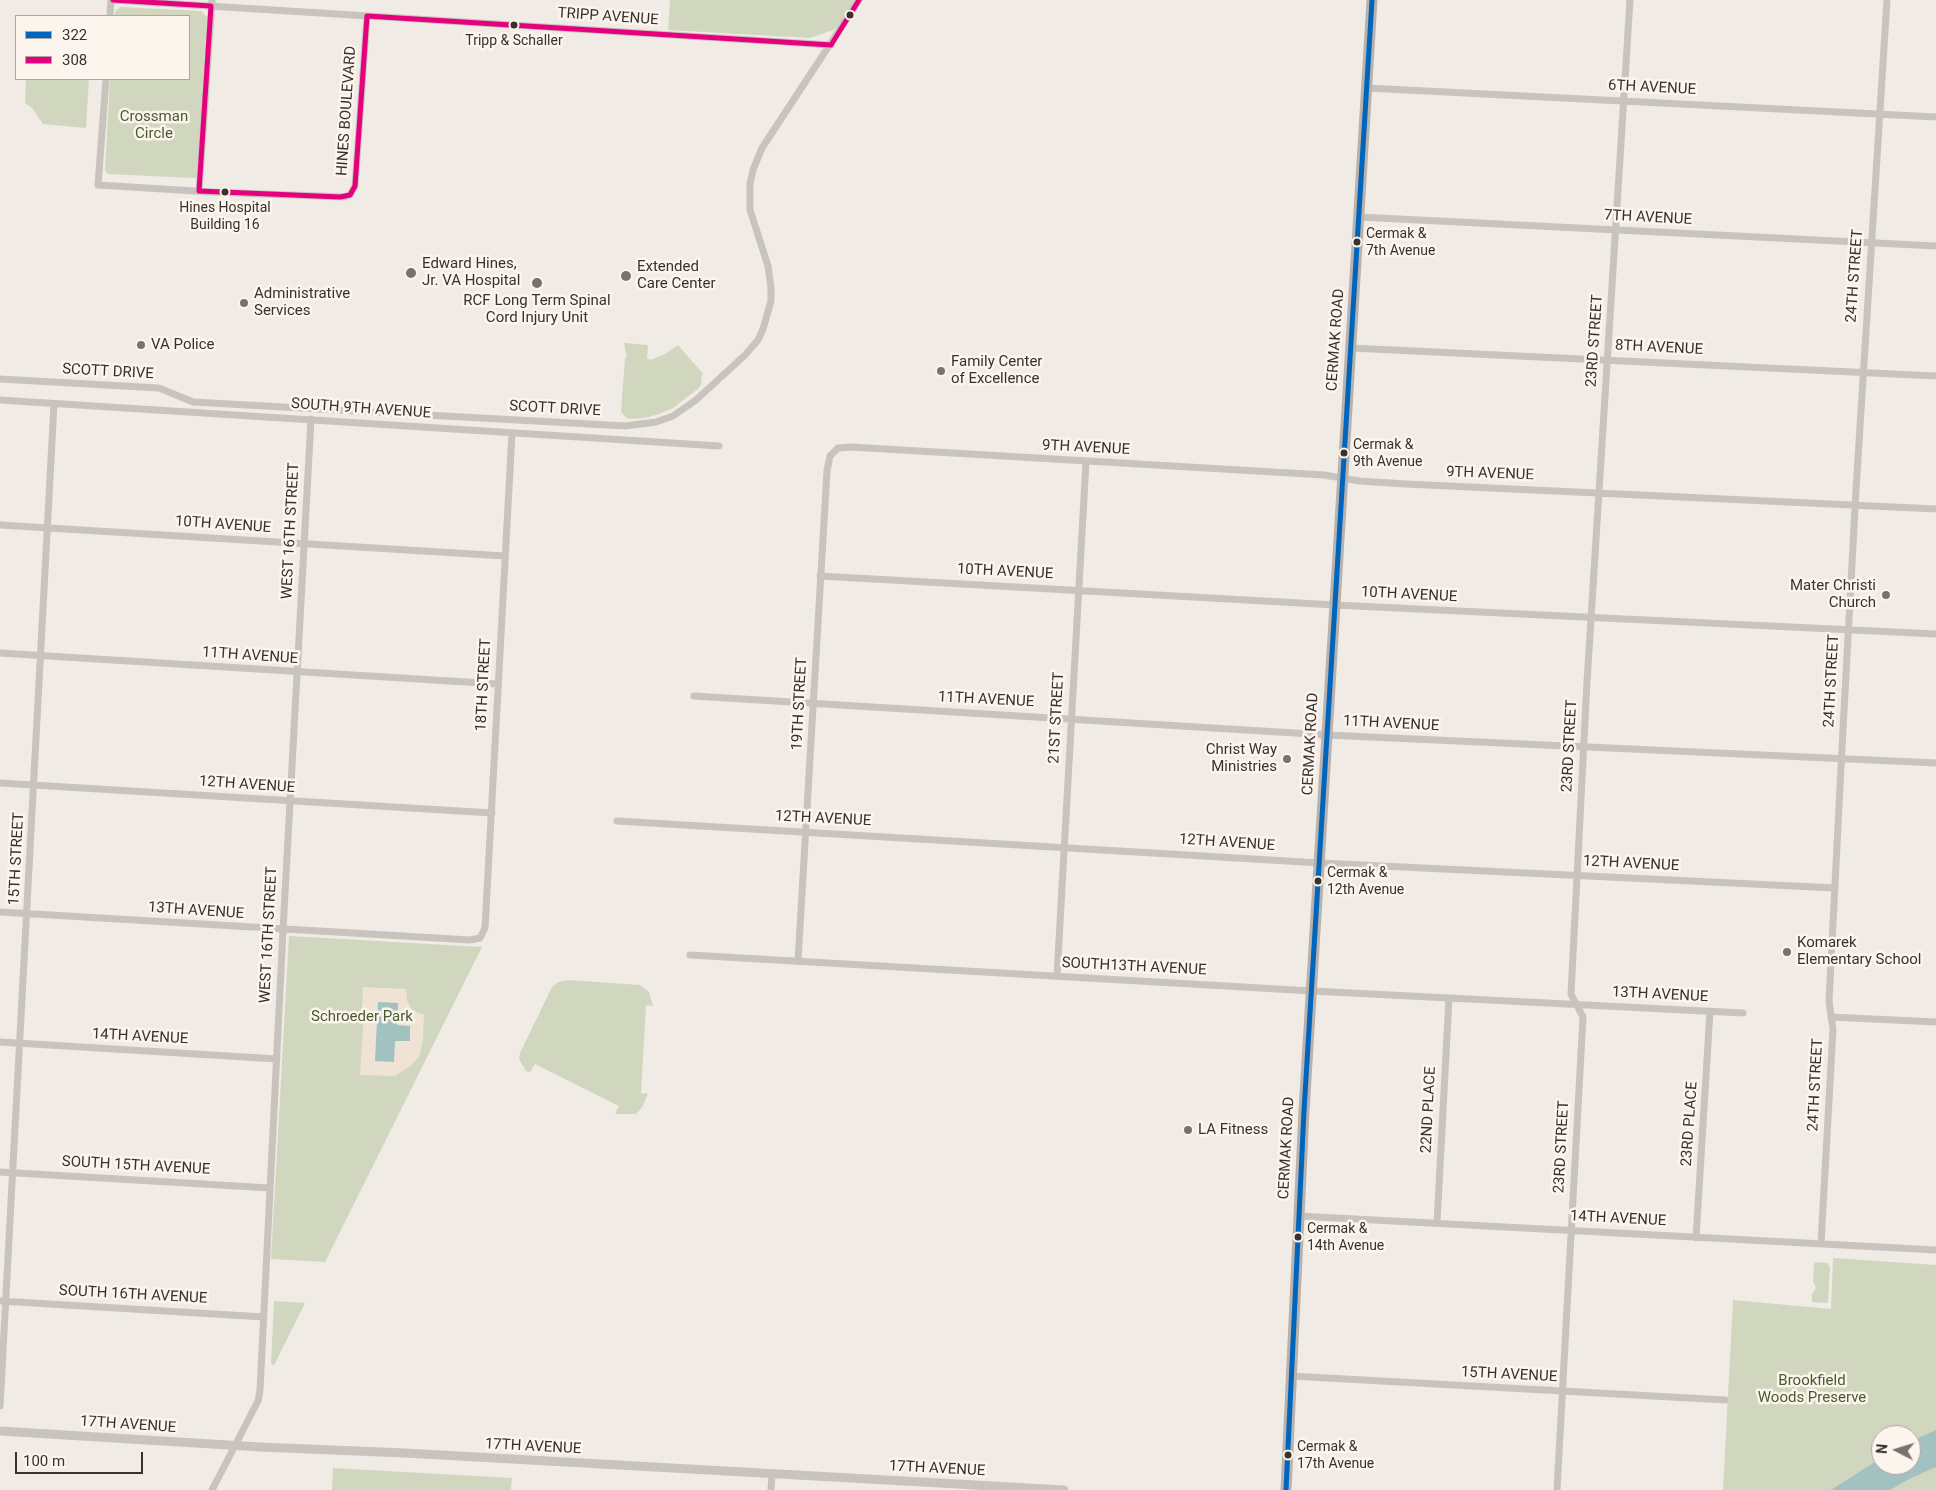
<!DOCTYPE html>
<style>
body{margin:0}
#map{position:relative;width:1936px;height:1490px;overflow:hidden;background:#f0ebe5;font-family:Roboto,sans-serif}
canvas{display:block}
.legend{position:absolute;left:15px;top:15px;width:175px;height:65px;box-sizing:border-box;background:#fbf5ee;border:1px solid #aea6a0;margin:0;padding:6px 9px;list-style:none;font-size:15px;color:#3b302b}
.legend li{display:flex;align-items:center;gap:10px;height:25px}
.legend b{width:25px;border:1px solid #aea6a0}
.north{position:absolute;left:1871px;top:1425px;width:50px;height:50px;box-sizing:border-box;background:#fbf5ee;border:1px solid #aea6a0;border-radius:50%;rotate:275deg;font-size:14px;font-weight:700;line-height:20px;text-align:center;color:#3b302b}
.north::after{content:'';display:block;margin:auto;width:18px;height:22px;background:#7a716c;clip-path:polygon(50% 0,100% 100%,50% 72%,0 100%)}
.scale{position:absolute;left:15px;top:1452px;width:128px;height:22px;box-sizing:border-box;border:2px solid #3b302b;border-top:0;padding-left:6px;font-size:15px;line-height:18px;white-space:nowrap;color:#3b302b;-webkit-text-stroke:4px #fbf5ee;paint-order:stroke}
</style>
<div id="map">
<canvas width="1936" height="1490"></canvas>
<ul class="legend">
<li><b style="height:6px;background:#0065bd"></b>322</li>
<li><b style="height:6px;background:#e5007d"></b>308</li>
</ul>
<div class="north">N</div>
<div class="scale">100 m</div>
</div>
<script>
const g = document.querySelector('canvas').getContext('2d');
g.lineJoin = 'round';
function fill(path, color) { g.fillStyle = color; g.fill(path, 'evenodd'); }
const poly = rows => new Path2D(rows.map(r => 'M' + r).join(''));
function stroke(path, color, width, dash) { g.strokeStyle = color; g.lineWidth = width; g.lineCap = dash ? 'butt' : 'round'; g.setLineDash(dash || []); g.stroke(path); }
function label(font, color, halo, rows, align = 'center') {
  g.font = font + ' Roboto,sans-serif'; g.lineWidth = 5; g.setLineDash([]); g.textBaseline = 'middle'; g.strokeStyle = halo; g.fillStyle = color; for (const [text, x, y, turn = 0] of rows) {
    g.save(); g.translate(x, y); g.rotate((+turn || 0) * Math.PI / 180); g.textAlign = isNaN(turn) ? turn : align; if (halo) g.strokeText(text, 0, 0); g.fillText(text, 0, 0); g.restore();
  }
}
fill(poly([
 [670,0,856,0,842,22,833,30,810,38,668,30],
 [121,7,201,11,207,17,197,177,195,178,108,174,105,170,110,79,189,79,189,16,114,16,116,10],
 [26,79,89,79,86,128,43,124,32,108,25,103],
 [624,343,648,345,647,358,650,360,665,354,678,345,703,374,701,378,702,382,699,388,673,408,659,414,645,418,628,419,621,412,625,358,627,358],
 [289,936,482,947,325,1262,271,1259],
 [567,980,640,985,649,992,653,1006,646,1005,641,1093,648,1094,642,1107,636,1114,615,1114,619,1106,535,1064,530,1072,526,1071,519,1059,520,1053,552,987,558,982],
 [1833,1258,1936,1265,1936,1490,1723,1490,1733,1300,1831,1309],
 [1881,1435,1911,1435,1911,1465,1881,1465],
 [1816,1262,1828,1263,1830,1268,1828,1302,1827,1303,1812,1302,1812,1294,1816,1288,1813,1281,1814,1264],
 [274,1301,305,1303,274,1365,271,1364],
 [333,1468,512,1478,511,1490,332,1490]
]), '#d1d6bf');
fill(poly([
 [363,987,406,989,407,1000,411,1008,418,1013,424,1014,423,1038,420,1055,412,1065,395,1076,360,1075,364,1011,362,1010],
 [378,1003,397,1003,396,1025,410,1041,395,1040,376,1061]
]), '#eee3d5');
fill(poly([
 [378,1002,398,1003,397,1025,410,1026,410,1041,395,1041,394,1062,375,1061],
 [1936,1430,1936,1467,1911,1478,1890,1490,1831,1490,1881,1458,1881,1465,1911,1465,1911,1441]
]), '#a1c2c1');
stroke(poly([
 [113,0,831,45],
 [110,16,111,0],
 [106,79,98,185,211,192,344,197,350,195,355,186,367,16],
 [1367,88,1936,117],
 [199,191,212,0],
 [1359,217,1936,246],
 [1351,348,1936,376],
 [0,379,159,388,193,402,625,426,656,422,673,416,696,400,745,355,758,340,763,329,771,301,771,288,768,266,750,210,750,184,753,170,762,148,859,0],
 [0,400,719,446],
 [0,525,505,556],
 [820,576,1335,605,1936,634],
 [0,653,498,684],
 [694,696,1327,735,1936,763],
 [0,783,492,813],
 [617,821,1320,863,1835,888],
 [0,912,470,940,480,938,485,928,512,433],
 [690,955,1312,991,1743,1013],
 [798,961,827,471,830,456,838,448,851,447,1324,475,1360,481,1406,484,1936,509],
 [1057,976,1086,462],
 [1831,1017,1936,1022],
 [0,1042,277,1059],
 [0,1172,270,1188],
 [1299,1216,1936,1250],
 [1437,1223,1449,998],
 [1696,1238,1710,1011],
 [1821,1243,1833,1029,1829,1001,1842,748,1856,490,1887,0],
 [0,1301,264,1317],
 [1291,1376,1725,1400],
 [0,1406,54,404],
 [212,1490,258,1401,260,1390,283,930,311,419],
 [771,1490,772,1474],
 [1557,1490,1583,1017,1571,994,1587,682,1630,0]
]), '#c9c3be', 7);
stroke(poly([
 [0,1431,260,1447,405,1453,1064,1490]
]), '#c9c3be', 9);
stroke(poly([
 [1286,1490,1304,1111,1372,0]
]), '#b8b1ad', 11);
stroke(poly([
 [1286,1490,1304,1111,1372,0]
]), '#0065bd', 5);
stroke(poly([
 [113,0,211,6,199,191,340,197,350,195,355,186,367,16,831,45,859,0]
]), '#e5007d', 5);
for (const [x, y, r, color] of [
 [850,15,4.5,"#3b302b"],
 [514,25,4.5,"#3b302b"],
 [225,192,4.5,"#3b302b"],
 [1357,242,4.5,"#3b302b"],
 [411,273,6,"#7a716c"],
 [626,276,6,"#7a716c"],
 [537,283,6,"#7a716c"],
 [244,303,5,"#7a716c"],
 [141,345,5,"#7a716c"],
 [941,371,5,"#7a716c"],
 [1344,453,4.5,"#3b302b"],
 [1886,595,5,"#7a716c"],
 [1287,759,5,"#7a716c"],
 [1318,881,4.5,"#3b302b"],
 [1787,952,5,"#7a716c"],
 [1188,1130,5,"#7a716c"],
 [1298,1237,4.5,"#3b302b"],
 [1288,1455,4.5,"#3b302b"]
]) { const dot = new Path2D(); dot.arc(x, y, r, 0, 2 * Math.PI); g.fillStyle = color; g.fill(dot); stroke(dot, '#fbf5ee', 2); }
label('14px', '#3b302b', '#fbf5ee', [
 ["Tripp & Schaller",514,41,"center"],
 ["Hines Hospital",225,208,"center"],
 ["Building 16",225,225,"center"],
 ["Cermak &",1366,234],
 ["7th Avenue",1366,251],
 ["Cermak &",1353,445],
 ["9th Avenue",1353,462],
 ["Cermak &",1327,873],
 ["12th Avenue",1327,890],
 ["Cermak &",1307,1229],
 ["14th Avenue",1307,1246],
 ["Cermak &",1297,1447],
 ["17th Avenue",1297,1464]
], 'left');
label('15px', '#3b302b', '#fbf5ee', [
 ["TRIPP AVENUE",608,17,4],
 ["6TH AVENUE",1652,88,3],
 ["HINES BOULEVARD",347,111,-86],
 ["7TH AVENUE",1648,218,3],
 ["24TH STREET",1855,276,-86],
 ["CERMAK ROAD",1336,340,-86],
 ["23RD STREET",1595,341,-86],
 ["8TH AVENUE",1659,348,3],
 ["SCOTT DRIVE",108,372,3],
 ["SOUTH 9TH AVENUE",361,409,4],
 ["SCOTT DRIVE",555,409,3],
 ["9TH AVENUE",1086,448,3],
 ["9TH AVENUE",1490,474,2],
 ["10TH AVENUE",223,525,4],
 ["WEST 16TH STREET",291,531,-87],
 ["10TH AVENUE",1005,572,3],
 ["10TH AVENUE",1409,595,3],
 ["11TH AVENUE",250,656,4],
 ["24TH STREET",1832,681,-87],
 ["18TH STREET",484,685,-87],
 ["11TH AVENUE",986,700,3],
 ["19TH STREET",800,704,-87],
 ["21ST STREET",1057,718,-87],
 ["11TH AVENUE",1391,724,3],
 ["CERMAK ROAD",1311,744,-87],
 ["23RD STREET",1570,746,-87],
 ["12TH AVENUE",247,785,4],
 ["12TH AVENUE",823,819,3],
 ["12TH AVENUE",1227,843,4],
 ["15TH STREET",17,859,-87],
 ["12TH AVENUE",1631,864,3],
 ["13TH AVENUE",196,911,4],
 ["WEST 16TH STREET",269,935,-87],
 ["SOUTH13TH AVENUE",1134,967,3],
 ["13TH AVENUE",1660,995,3],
 ["14TH AVENUE",140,1037,3],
 ["24TH STREET",1816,1085,-87],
 ["22ND PLACE",1429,1110,-87],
 ["23RD PLACE",1690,1124,-86],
 ["23RD STREET",1562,1147,-87],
 ["CERMAK ROAD",1287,1148,-87],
 ["SOUTH 15TH AVENUE",136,1166,3],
 ["14TH AVENUE",1618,1219,3],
 ["SOUTH 16TH AVENUE",133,1295,3],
 ["15TH AVENUE",1509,1375,3],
 ["17TH AVENUE",128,1425,4],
 ["17TH AVENUE",533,1447,3],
 ["17TH AVENUE",937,1469,3]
]);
label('15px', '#4a5a2e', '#fbf5ee', [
 ["Crossman",154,117],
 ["Circle",154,134],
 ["Schroeder Park",362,1017],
 ["Brookfield",1812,1381],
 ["Woods Preserve",1812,1398]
]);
label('15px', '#3b302b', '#fbf5ee', [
 ["Edward Hines,",422,264],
 ["Jr. VA Hospital",422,281],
 ["Extended",637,267],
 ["Care Center",637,284],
 ["Administrative",254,294],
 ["Services",254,311],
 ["RCF Long Term Spinal",537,301,"center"],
 ["Cord Injury Unit",537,318,"center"],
 ["VA Police",151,345],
 ["Family Center",951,362],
 ["of Excellence",951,379],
 ["Mater Christi",1876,586,"right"],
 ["Church",1876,603,"right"],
 ["Christ Way",1277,750,"right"],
 ["Ministries",1277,767,"right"],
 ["Komarek",1797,943],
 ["Elementary School",1797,960],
 ["LA Fitness",1198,1130]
], 'left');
</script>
